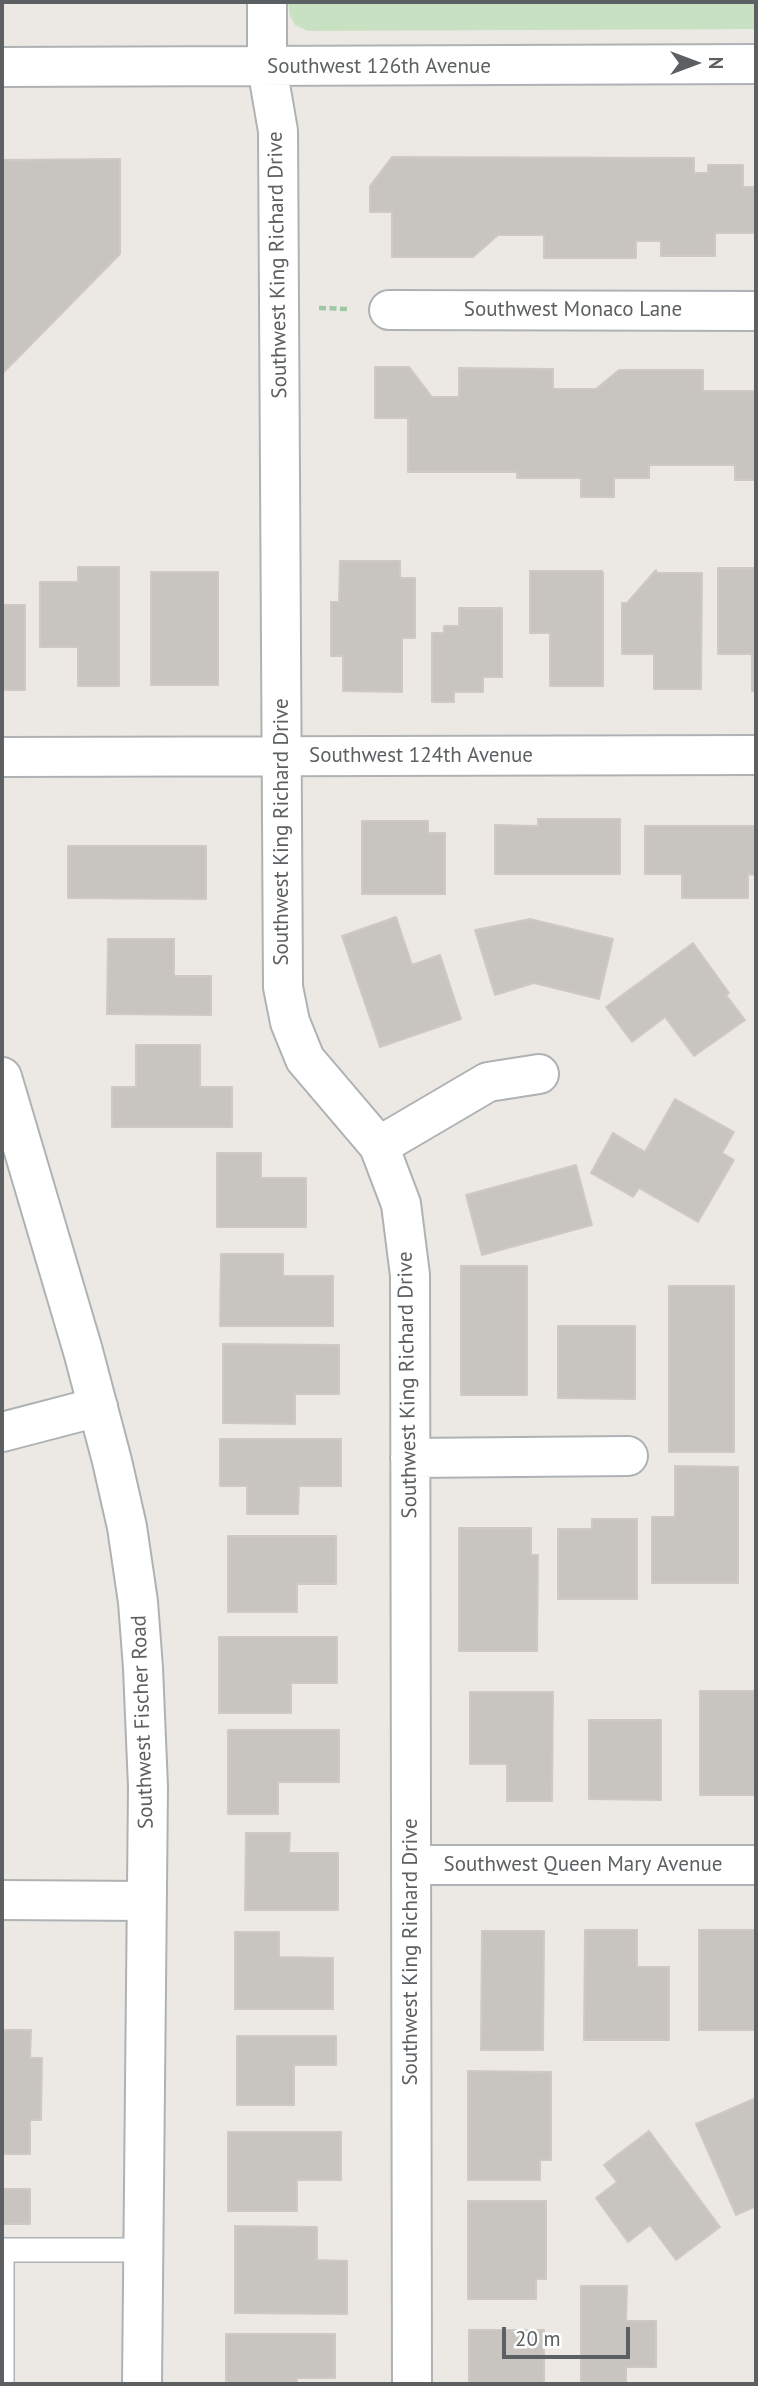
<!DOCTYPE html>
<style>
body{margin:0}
#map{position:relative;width:758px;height:2386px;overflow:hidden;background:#ece9e4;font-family:"PT Sans",sans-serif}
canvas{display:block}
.frame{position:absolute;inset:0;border:4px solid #5c6062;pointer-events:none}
.north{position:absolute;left:660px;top:28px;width:70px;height:70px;-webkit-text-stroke:5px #fff;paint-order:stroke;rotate:90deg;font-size:19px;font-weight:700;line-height:28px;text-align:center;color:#5c6062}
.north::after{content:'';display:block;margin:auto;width:24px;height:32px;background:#5c6062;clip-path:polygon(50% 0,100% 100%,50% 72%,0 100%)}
.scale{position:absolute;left:502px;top:2327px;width:128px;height:32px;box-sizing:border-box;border:4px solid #5c6062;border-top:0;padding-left:9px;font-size:21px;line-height:24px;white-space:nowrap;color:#5c6062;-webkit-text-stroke:5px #fff;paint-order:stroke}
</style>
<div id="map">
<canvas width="758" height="2386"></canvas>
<div class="frame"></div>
<div class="north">N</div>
<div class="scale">20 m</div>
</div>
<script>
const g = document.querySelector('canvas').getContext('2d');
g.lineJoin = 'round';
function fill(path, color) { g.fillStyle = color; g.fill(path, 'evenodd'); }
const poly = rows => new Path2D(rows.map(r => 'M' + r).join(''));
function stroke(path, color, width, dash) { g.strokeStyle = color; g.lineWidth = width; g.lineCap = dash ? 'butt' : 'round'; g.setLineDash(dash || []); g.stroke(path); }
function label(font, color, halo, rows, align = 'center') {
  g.font = font + ' "PT Sans",sans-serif'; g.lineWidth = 6; g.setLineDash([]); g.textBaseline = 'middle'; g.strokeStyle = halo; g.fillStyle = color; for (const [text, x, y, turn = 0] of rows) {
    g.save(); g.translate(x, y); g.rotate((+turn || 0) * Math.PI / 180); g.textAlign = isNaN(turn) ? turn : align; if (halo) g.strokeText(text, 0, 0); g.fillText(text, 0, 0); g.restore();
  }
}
fill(poly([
 [288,2,756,2,756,29,308,31,295,25,290,16]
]), '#c9e1c3');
const building = poly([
 [392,157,694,158,694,173,708,173,708,165,743,165,743,187,755,187,755,233,715,233,715,256,661,256,661,241,636,241,636,258,544,258,544,235,498,235,473,257,392,257,392,212,370,212,370,186,392,157],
 [120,159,120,254,2,374,2,160,120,159],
 [375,367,409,367,432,397,459,397,459,368,553,369,553,389,596,389,619,370,703,370,703,391,756,391,756,480,735,480,735,465,649,465,649,478,614,478,614,497,581,497,581,478,517,478,517,472,408,472,408,418,375,418,375,367],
 [340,561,400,561,400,578,415,578,415,638,402,638,402,692,343,691,343,656,331,656,331,602,339,602,340,561],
 [78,567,119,567,119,686,78,686,78,647,40,647,40,582,78,582,78,567],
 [718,568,756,568,756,691,752,691,752,654,718,654,718,568],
 [656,570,657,573,702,573,701,689,654,689,654,654,622,654,622,603,627,603,656,570],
 [530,571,602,571,603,573,603,686,550,686,550,633,530,633,530,571],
 [151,572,218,572,218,685,151,685,151,572],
 [2,605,25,605,25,690,2,690,2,605],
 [459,608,502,608,502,677,483,677,483,692,454,692,454,702,432,702,432,633,444,633,444,626,459,626,459,608],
 [538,819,620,819,620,874,495,874,495,825,538,826,538,819],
 [362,821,428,821,428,833,445,833,445,894,362,894,362,821],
 [645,826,756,826,756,875,748,874,748,898,682,898,682,874,645,874,645,826],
 [68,846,206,846,206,899,68,898,68,846],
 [396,917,412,965,440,955,461,1019,380,1047,342,936,396,917],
 [530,919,613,939,599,999,534,983,495,995,475,930,530,919],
 [108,939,174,939,174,976,211,976,211,1015,107,1014,108,939],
 [693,943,729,993,726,995,745,1020,694,1056,665,1017,632,1042,606,1007,693,943],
 [136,1045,200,1045,200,1087,232,1087,232,1127,112,1127,112,1087,136,1087,136,1045],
 [675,1099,734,1132,722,1153,734,1160,698,1222,639,1188,633,1197,591,1173,613,1133,645,1152,675,1099],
 [217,1153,261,1153,261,1178,306,1178,306,1227,217,1227,217,1153],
 [576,1165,592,1225,482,1255,466,1195,576,1165],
 [221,1254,283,1254,283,1276,333,1276,333,1326,220,1326,221,1254],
 [461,1266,527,1266,527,1395,461,1395,461,1266],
 [669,1286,734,1286,734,1452,669,1452,669,1286],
 [558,1326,635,1326,635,1399,558,1398,558,1326],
 [223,1344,339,1345,339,1394,295,1394,295,1424,223,1423,223,1344],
 [220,1439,341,1439,341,1486,299,1486,298,1514,247,1514,247,1486,220,1486,220,1439],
 [675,1466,738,1467,738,1583,652,1583,652,1517,675,1517,675,1466],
 [592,1519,637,1519,637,1599,558,1599,558,1529,592,1529,592,1519],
 [459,1528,531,1528,531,1555,538,1555,537,1651,459,1651,459,1528],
 [228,1536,336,1536,336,1584,297,1584,297,1612,228,1612,228,1536],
 [219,1637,337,1637,337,1683,291,1683,291,1713,219,1713,219,1637],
 [700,1691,756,1691,754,1795,700,1795,700,1691],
 [470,1692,553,1692,552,1801,507,1801,507,1764,470,1764,470,1692],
 [589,1720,661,1720,661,1800,589,1799,589,1720],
 [228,1730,339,1730,339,1782,278,1782,278,1814,228,1814,228,1730],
 [246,1833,290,1833,289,1853,338,1853,338,1910,245,1910,246,1833],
 [585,1930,637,1930,637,1967,669,1967,669,2040,584,2040,585,1930],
 [699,1930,756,1930,756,2030,699,2030,699,1930],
 [482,1931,544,1931,543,2050,481,2050,482,1931],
 [235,1932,279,1932,279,1957,333,1958,333,2009,235,2009,235,1932],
 [2,2030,31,2030,30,2058,42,2058,41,2120,30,2120,30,2154,2,2154,2,2030],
 [237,2036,336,2036,336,2065,294,2065,294,2105,237,2105,237,2036],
 [468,2071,551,2072,551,2160,540,2160,540,2180,468,2180,468,2071],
 [756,2098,756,2206,736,2215,696,2124,756,2098],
 [649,2131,720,2227,676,2260,650,2225,628,2242,596,2198,617,2182,604,2165,649,2131],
 [228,2132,341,2132,341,2180,297,2180,297,2211,228,2211,228,2132],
 [2,2189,30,2189,30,2224,2,2224,2,2189],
 [468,2201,546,2201,546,2279,536,2279,536,2299,468,2299,468,2201],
 [235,2226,317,2227,317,2260,347,2261,347,2314,235,2313,235,2226],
 [581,2286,627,2286,626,2321,656,2321,656,2367,626,2367,626,2384,581,2384,581,2286],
 [469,2330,544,2330,544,2384,469,2384,469,2330],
 [226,2334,335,2334,335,2378,297,2378,297,2384,226,2384,226,2334]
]);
fill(building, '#c8c4c0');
stroke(building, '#d0c9c3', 2);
const lane = poly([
 [2,2250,143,2250],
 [2,2384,2,2250]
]);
const street = poly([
 [267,2,267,67,278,131,283,987,290,1022,305,1059,379,1146,401,1204,410,1275,412,2384],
 [2,67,756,64],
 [389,310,756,311],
 [2,757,756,755],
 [379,1146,488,1082,539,1074],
 [2,1432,98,1407],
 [410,1458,628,1456],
 [411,1865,756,1865],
 [2,1900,146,1901]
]);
const secondary = poly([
 [2,1077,83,1351,112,1461,127,1527,138,1602,143,1668,148,1787,142,2384]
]);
stroke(lane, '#afb2b4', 26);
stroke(street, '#afb2b4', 42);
stroke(secondary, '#aeb2b5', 42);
stroke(poly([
 [319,308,348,309]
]), '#a1c8a4', 4.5, [7, 3.5]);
stroke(lane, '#fff', 23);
stroke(street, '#fff', 38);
stroke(secondary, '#fff', 38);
label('21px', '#5c6062', '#fff', [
 ["Southwest 126th Avenue",379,67],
 ["Southwest King Richard Drive",278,265,-91],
 ["Southwest Monaco Lane",573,310],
 ["Southwest 124th Avenue",421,756],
 ["Southwest King Richard Drive",282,832,-90],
 ["Southwest King Richard Drive",408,1385,-91],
 ["Southwest Fischer Road",143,1722,-92],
 ["Southwest Queen Mary Avenue",583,1865],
 ["Southwest King Richard Drive",411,1952,-90]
]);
</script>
